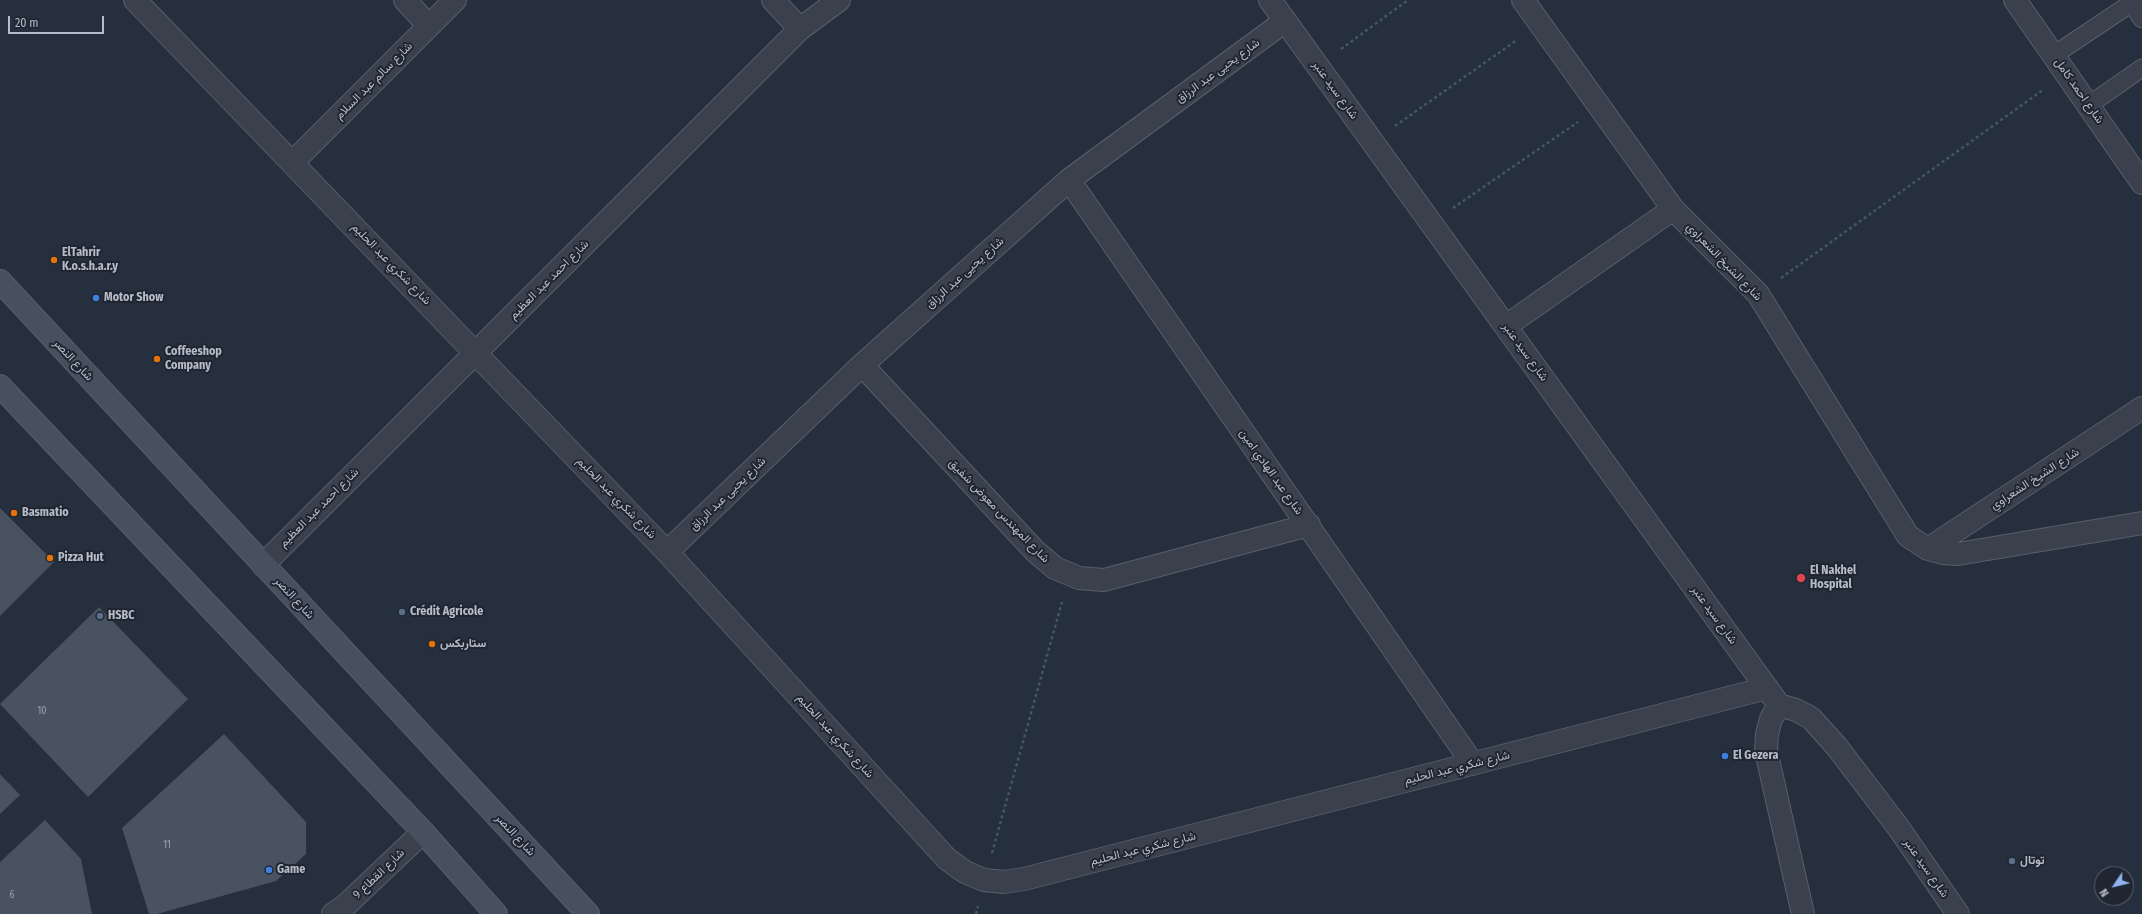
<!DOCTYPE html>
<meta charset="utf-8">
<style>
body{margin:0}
#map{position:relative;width:2142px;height:914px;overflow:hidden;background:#262f3d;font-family:"Fira Sans Condensed",sans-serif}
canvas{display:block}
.north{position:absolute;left:2094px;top:866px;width:40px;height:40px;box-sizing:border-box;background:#1f2632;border:1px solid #5b626e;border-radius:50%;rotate:235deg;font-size:11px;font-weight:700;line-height:16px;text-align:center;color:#b6bcc8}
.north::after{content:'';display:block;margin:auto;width:14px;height:18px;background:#92b3f1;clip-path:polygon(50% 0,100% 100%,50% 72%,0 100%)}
.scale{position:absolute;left:8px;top:16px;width:96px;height:18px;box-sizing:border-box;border:2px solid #b6bcc8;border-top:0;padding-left:5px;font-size:12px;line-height:14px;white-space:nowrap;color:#b6bcc8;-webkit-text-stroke:3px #1f2632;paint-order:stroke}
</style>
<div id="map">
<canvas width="2142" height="914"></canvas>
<div class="north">N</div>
<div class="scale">20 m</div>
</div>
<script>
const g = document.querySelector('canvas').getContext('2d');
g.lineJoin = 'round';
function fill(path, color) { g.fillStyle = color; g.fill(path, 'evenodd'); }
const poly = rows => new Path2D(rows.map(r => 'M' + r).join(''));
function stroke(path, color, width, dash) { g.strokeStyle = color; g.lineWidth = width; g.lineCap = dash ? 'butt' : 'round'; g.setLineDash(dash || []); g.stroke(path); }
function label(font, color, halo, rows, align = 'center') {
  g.font = font + ' "Fira Sans Condensed",Vazirmatn,sans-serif'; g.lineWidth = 4; g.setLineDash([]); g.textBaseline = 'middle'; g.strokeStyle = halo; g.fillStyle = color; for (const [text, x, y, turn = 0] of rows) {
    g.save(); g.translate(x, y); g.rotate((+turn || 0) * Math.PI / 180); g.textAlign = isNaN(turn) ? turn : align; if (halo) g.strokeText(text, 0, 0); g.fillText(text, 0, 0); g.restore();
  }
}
fill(poly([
 [0,508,54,562,0,616],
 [99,607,188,699,88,797,0,704],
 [224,734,306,822,306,854,276,881,157,914,149,914,122,828],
 [0,774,20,795,0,814],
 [45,820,81,859,92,914,0,914,0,862]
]), '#485261');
const service = poly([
 [2129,0,2142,19],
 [2054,55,2136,0],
 [2089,105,2142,68]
]);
const minor = poly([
 [135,0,667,552,947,859,965,872,984,880,1004,882,1024,879,1767,688],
 [405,0,429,26],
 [773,0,800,29],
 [1270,0,1779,705,1796,710,1811,718,1837,747,1898,827,1958,914],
 [1523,0,1673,209,1758,294,1908,536,1928,549,1943,553,1958,554,2142,523],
 [2015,0,2142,183],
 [293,162,455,0],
 [1069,180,1473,764],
 [1506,326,1673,209],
 [862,365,1035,551,1055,568,1079,578,1104,580,1309,525],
 [1928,549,2142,408],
 [667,552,862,365,1069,180,1285,21],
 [263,565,800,29,839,0],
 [1779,705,1771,719,1767,734,1766,751,1803,914],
 [333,914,346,905,423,832]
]);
const secondary = poly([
 [0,281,588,914],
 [0,386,423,832,496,914]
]);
stroke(service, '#585f6b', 19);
stroke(minor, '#585f6b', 24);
stroke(secondary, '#585f6b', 24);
stroke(poly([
 [1341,49,1408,0],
 [1395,126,1517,40],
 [1453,208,1578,122],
 [1781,278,2043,90],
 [992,853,1062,602],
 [976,914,978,906]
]), '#46585b', 2.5, [3, 3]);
stroke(service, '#3a414d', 17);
stroke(minor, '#3a414d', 22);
stroke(secondary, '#485060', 22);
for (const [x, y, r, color] of [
 [54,260,4,"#e8710a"],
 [96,298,4,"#3f7fe0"],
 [157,359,4,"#e8710a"],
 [14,513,4,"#e8710a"],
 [50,558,4,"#e8710a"],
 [1801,578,5,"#e0444e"],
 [402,612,4,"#5c6f8a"],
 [100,616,4,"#5c6f8a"],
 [432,644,4,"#e8710a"],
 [1725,756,4,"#3f7fe0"],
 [2012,861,4,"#5c6f8a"],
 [269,870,4,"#3f7fe0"]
]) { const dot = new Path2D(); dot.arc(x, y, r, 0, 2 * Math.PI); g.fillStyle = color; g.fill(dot); stroke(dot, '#1f2632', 1.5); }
label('10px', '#9aa2ae', null, [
 ["10",42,711],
 ["11",167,845],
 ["6",12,895]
]);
label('12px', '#b6bcc8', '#1f2632', [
 ["شارع يحيى عبد الرزاق",1218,71,-36],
 ["شارع سالم عبد السلام",374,81,-45],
 ["شارع سيد عنبر",1335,90,54],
 ["شارع احمد كامل",2079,91,55],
 ["شارع الشيخ الشعراوي",1724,262,46],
 ["شارع شكري عبد الحليم",391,264,46],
 ["شارع يحيى عبد الرزاق",965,273,-42],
 ["شارع احمد عبد العظيم",549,280,-45],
 ["شارع سيد عنبر",1525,352,54],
 ["شارع النصر",73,360,47],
 ["شارع عبد الهادي امين",1271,472,55],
 ["شارع الشيخ الشعراوي",2035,479,-33],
 ["شارع يحيى عبد الرزاق",728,494,-44],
 ["شارع شكري عبد الحليم",616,498,46],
 ["شارع احمد عبد العظيم",319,508,-45],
 ["شارع المهندس معوض شفيق",999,511,46],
 ["شارع النصر",294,598,47],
 ["شارع سيد عنبر",1714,615,54],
 ["شارع شكري عبد الحليم",835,736,48],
 ["شارع شكري عبد الحليم",1457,768,-14],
 ["شارع النصر",515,835,47],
 ["شارع شكري عبد الحليم",1143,849,-14],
 ["شارع سيد عنبر",1926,868,55],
 ["شارع القطاع 9",379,874,-44]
]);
label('bold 12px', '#b6bcc8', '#1f2632', [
 ["ElTahrir",62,253],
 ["K.o.s.h.a.r.y",62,267],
 ["Motor Show",104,298],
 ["Coffeeshop",165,352],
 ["Company",165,366],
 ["Basmatio",22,513],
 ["Pizza Hut",58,558],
 ["El Nakhel",1810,571],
 ["Hospital",1810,585],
 ["Crédit Agricole",410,612],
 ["HSBC",108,616],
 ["ستاربكس",440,644],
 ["El Gezera",1733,756],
 ["توتال",2020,861],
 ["Game",277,870]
], 'left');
</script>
